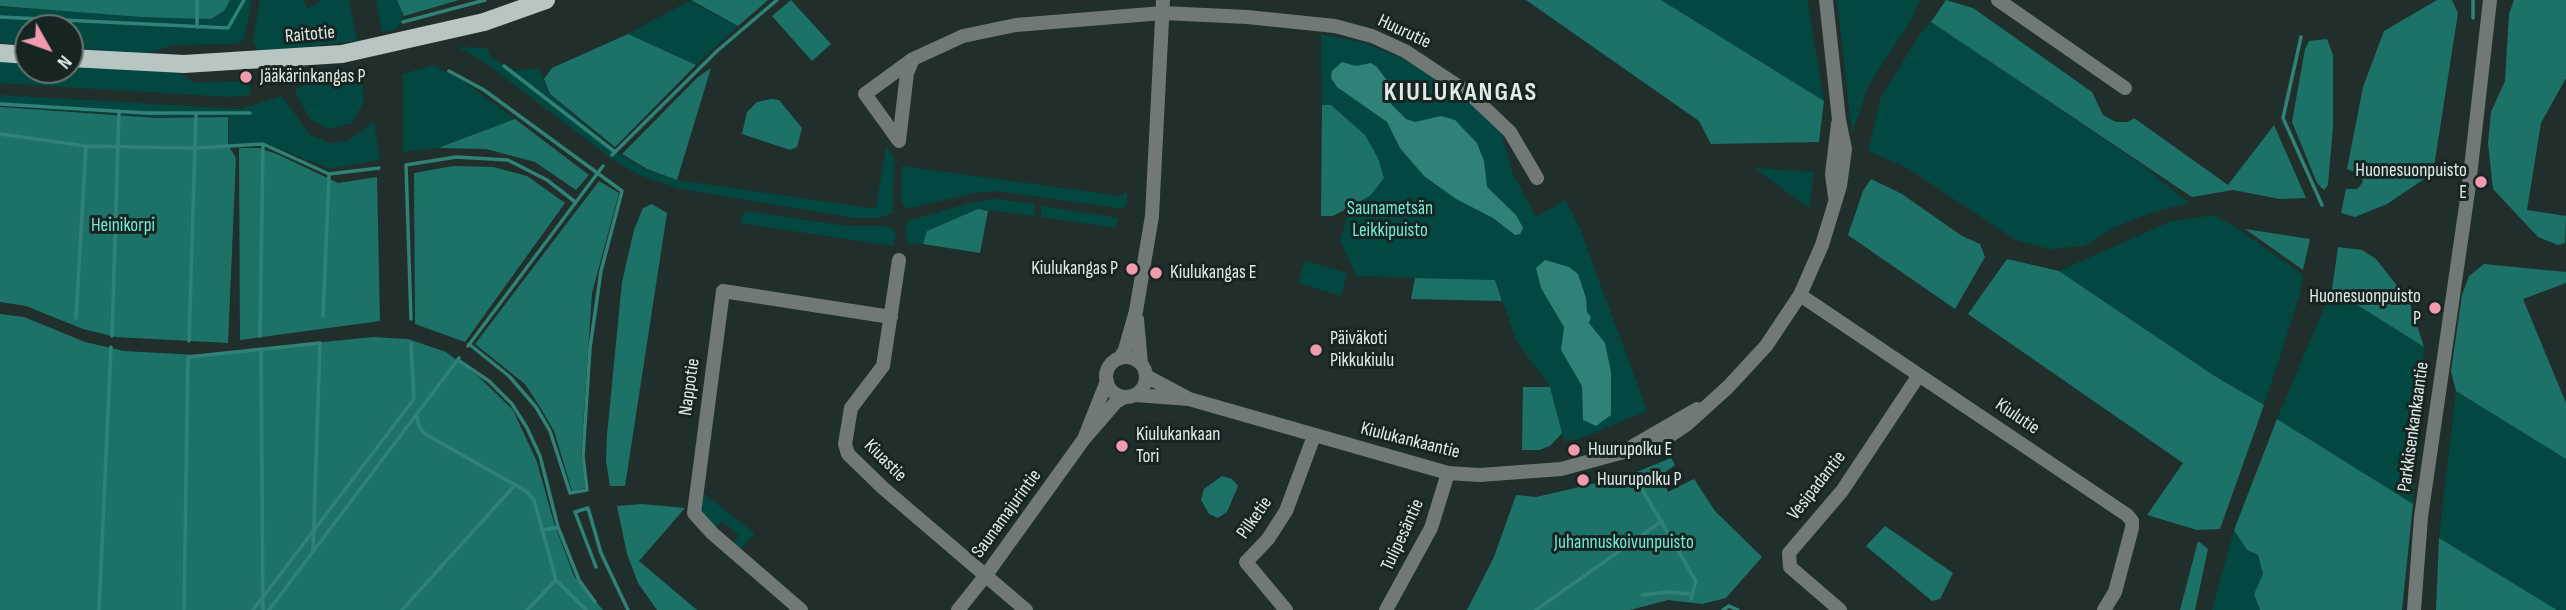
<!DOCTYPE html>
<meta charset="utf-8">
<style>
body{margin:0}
#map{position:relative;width:2566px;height:610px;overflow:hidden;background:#202f2c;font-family:"Sofia Sans Condensed",sans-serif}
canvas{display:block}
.north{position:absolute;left:14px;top:14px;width:70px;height:70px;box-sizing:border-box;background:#172522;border:2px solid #687471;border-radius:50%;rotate:130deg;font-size:19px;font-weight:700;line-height:28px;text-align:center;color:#e1eae8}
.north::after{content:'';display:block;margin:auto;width:24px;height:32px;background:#f19ab0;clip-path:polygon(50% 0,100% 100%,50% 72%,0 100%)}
</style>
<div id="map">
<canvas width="2566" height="610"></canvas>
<div class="north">N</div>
</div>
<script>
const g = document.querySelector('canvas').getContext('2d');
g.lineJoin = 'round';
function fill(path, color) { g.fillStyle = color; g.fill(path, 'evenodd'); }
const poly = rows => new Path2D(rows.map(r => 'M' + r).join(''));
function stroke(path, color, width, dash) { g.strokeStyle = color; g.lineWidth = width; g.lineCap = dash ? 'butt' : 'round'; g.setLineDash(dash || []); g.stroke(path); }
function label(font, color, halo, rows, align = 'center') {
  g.font = font + ' "Sofia Sans Condensed",sans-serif'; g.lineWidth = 6; g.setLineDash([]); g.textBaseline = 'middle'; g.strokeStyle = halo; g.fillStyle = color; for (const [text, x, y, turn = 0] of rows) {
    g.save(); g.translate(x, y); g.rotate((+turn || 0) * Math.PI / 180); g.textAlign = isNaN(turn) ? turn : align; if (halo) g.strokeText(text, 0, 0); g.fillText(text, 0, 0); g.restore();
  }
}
fill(poly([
 [230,0,252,0,244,39,237,44,172,45,147,54,70,48,70,28,28,28,28,45,0,43,0,7,211,19,224,11],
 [260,0,302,0,308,9,321,0,349,0,357,41,260,52,253,42],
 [376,0,397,0,404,16,397,29,382,32],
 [1661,0,1807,0,1824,101,1696,22],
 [1837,0,1920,0,1912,19,1868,86,1852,134],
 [689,1,738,26,696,65,628,34],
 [1931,22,2138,162,2189,203,2150,213,2115,227,2084,246,2049,249,2016,240,1907,168,1868,151,1881,97,1920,34],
 [1321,34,1365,43,1399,57,1438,78,1471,103,1502,135,1512,172,1536,217,1565,200,1579,226,1647,411,1578,439,1564,441,1550,387,1517,342,1495,280,1356,276,1340,240,1350,209,1370,196,1365,135,1331,105,1322,105],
 [458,47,487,48,491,58,515,71,538,68,550,95,621,155,647,170,677,180,876,209,886,146,894,157,893,213,879,218,854,218,681,189,639,175,612,159,487,64],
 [0,60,28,61,28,70,70,70,70,64,166,70,181,74,195,83,245,81,250,85,250,95,229,97,0,83],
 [433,65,464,82,515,119,438,148,403,152,403,74],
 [333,69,349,69,361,75,364,101,352,123,329,129,310,119,294,90],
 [0,95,240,109,282,96,310,135,330,143,348,141,374,122,380,160,330,169,263,142,229,145,229,116,157,117,0,106],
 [902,166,1120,196,1127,192,1127,203,1123,208,1118,208,997,191,975,193,905,209,901,199],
 [1754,168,1814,172,1809,208],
 [996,199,1035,204,1035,216,978,209,927,231,923,244,908,243,905,229,908,221,973,202],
 [1042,206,1118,218,1116,228,1041,217],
 [746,211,846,226,887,226,896,232,895,239,893,246,740,223],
 [2213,215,2232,225,2303,275,2300,294,2264,405,2213,375,2059,271,2169,222],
 [1305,261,1347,273,1341,296,1298,283],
 [2332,289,2424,347,2413,504,2277,419],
 [2456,391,2566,459,2566,610,2557,610,2439,538],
 [700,491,755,533,740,550,733,544,739,535,722,521,715,529,699,510],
 [2234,530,2247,550,2258,555,2263,574,2254,594,2261,610,2212,610]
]), '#024840');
fill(poly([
 [0,0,230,0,224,11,211,19,142,17,0,6],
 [397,0,459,0,404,16],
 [691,0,768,0,738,26],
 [791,0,831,44,812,61,772,16],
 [1526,0,1661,0,1824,101,1819,142,1711,144,1699,121],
 [1946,0,1973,8,2092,92,2103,115,2116,122,2128,122,2134,118,2228,185,2274,125,2306,198,2280,199,2233,190,2192,197,1931,22],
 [2437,0,2452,0,2458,13,2433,173,2387,204,2355,217,2341,213,2346,189,2357,189,2363,182,2360,174,2347,169,2363,87,2384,31],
 [2514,0,2566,0,2566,78,2541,123,2527,210,2566,216,2565,243,2558,245,2538,237,2493,189,2488,143,2491,112,2505,81,2509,14],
 [628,34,696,65,615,147,550,94,544,79,552,68],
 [2327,39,2333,55,2333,126,2328,185,2324,190,2317,183,2292,122,2305,49,2309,41],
 [711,68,677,180,647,169,622,154,698,77],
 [771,99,779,100,802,128,797,147,790,150,742,134,747,112,757,102],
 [1322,105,1331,105,1365,135,1378,158,1384,178,1370,196,1333,216,1321,216],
 [0,107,157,118,228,117,228,145,236,158,228,343,116,337,83,329,26,306,0,302],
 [515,119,589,175,576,190,535,162,486,149,438,148],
 [239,148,259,148,277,154,338,183,377,177,380,321,240,340],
 [453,166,493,167,527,176,565,203,465,342,415,324,414,173],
 [1871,179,1902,194,1962,236,1980,244,1985,257,1955,309,1848,235,1863,191],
 [599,181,619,193,592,293,581,455,585,488,572,491,554,431,540,407,525,384,475,344],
 [652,204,667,213,625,486,610,486,606,461,607,435,622,282,634,230,643,208],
 [978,209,988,211,980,253,923,244,927,231],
 [2245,229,2310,239,2303,270],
 [2338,247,2362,250,2376,259,2409,301,2424,347,2332,289],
 [2007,259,2059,271,2213,375,2264,405,2220,529,2197,530,2147,515,2183,463,1968,314],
 [2484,264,2566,272,2566,283,2523,299,2566,403,2566,459,2456,391,2451,371,2462,295,2469,276],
 [1415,278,1495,280,1502,301,1411,299],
 [0,314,24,317,85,342,124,351,196,355,373,337,408,339,446,352,479,377,513,410,537,462,554,523,574,576,603,610,0,610],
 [1523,387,1550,387,1562,433,1550,446,1539,450,1522,450],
 [2277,419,2413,504,2402,610,2260,610,2254,594,2263,574,2258,555,2247,550,2234,530],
 [1671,458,1675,465,1661,475,1668,492,1694,479,1715,511,1762,557,1726,598,1702,604,1668,600,1630,610,1467,610,1494,557,1516,495,1536,497,1627,476],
 [1222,476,1232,479,1238,486,1227,512,1218,518,1209,514,1201,500,1204,489],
 [642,504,685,508,639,561,697,610,657,610,638,583,627,554,617,506],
 [1885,526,1953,573,1940,599,1932,601,1866,546],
 [2439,538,2557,610,2436,610],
 [2198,541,2208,549,2195,610,2180,610]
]), '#1d7268');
fill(poly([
 [1342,62,1356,66,1371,63,1377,67,1388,82,1388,101,1406,119,1415,122,1441,116,1455,120,1477,143,1484,161,1487,187,1516,215,1523,228,1520,234,1515,235,1493,218,1456,199,1424,176,1400,148,1387,122,1337,87,1331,78,1332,71],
 [1545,260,1569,267,1578,274,1586,298,1587,312,1591,317,1589,323,1605,343,1611,372,1611,415,1596,426,1583,420,1582,386,1561,350,1564,327,1541,288,1536,268]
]), '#308176');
stroke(poly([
 [197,0,197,27],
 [0,17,228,28,244,0],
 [2473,18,2473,0],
 [403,22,485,0],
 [2301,37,2283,118,2322,205],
 [504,66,615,152],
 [449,71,484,90,622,191,601,271,590,348,583,456,587,490,570,493,550,431,536,407,509,376,469,344],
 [0,104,147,113,250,113],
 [0,134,86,146,194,148,263,144,329,174,379,168],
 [612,155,717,51,777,0],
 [323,316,329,175],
 [76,318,86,146],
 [411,319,406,165,456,157,508,160,547,180,574,201],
 [112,336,119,111],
 [260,336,263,144],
 [189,341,196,113],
 [468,346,603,166],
 [261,351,263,610],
 [188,357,320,343,313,552],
 [458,360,489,381,512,404,527,428,540,456,558,527,579,580,595,602],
 [417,416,419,427,425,434,526,491,534,500,556,580,586,610],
 [1636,479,1696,581,1691,599],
 [544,530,558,527],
 [596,567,575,512,588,508,601,553,628,610],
 [1642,595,1667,592,1692,594],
 [99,610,111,347],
 [184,610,188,357],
 [253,610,414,399,411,344],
 [269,610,459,358],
 [402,610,515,485],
 [527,610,556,580],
 [1536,610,1662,521],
 [1723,610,1729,606,1738,610]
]), '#308176', 3.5);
stroke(poly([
 [1998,0,2125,88],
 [913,59,907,73,899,141,865,94,913,59,963,36,1016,25,1163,13,1247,17,1335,26,1372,36,1405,51,1470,94,1510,132,1537,178],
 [1835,197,1832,174,1838,124],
 [899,260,883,366,851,408,845,444,848,454,883,488,1026,610],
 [1800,295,2127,515,2132,521,2132,528,2115,592,2104,610],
 [1137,319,1141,364],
 '1106 377a20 20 0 1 1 40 0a20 20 0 1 1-40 0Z',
 [1120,358,1125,350,1136,311,1152,216,1163,0],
 [1146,376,1189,399,1448,473,1480,475,1561,469,1650,445,1671,435,1686,425,1728,387,1766,346,1800,295,1822,245,1840,186,1845,149,1839,120,1826,0],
 [1107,381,1084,439,1116,402,1125,397],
 [1136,395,1189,399],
 [1633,446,1697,409],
 [801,610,712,533,694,513,723,291,891,317],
 [958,610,986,575,1084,439],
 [1286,610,1246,562,1268,539,1286,511,1314,436],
 [1386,610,1431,528,1448,473],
 [1840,610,1790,567,1789,553,1842,491,1919,375],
 [2414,610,2421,517,2469,185,2490,0]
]), '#717977', 14);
stroke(poly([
 [0,53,28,55],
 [70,58,184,64,342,54,484,22,546,0]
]), '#b7c6c3', 18);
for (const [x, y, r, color] of [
 [246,77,7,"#f19ab0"],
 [2481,182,7,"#f19ab0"],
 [1132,269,7,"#f19ab0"],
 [1156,273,7,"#f19ab0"],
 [2435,308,7,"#f19ab0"],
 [1316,350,7,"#f19ab0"],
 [1122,446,7,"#f19ab0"],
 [1574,450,7,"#f19ab0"],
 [1583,480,7,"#f19ab0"]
]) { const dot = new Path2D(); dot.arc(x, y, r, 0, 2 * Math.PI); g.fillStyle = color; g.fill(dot); stroke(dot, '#172522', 2.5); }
label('19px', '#e1eae8', '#172522', [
 ["Huurutie",1404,32,25],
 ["Raitotie",310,35,-5],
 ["Nappotie",690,387,-82],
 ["Kiulutie",2017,417,34],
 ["Parkkisenkankaantie",2414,427,-82],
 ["Kiulukankaantie",1410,441,14],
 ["Kiuastie",885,461,45],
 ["Vesipadantie",1817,486,-52],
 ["Saunamajurintie",1007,514,-54],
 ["Pilketie",1255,518,-55],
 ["Tulipesäntie",1403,535,-65]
]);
label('19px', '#e1eae8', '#172522', [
 ["Jääkärinkangas P",260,77],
 ["Huonesuonpuisto",2467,171,"right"],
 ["E",2467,193,"right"],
 ["Kiulukangas P",1118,269,"right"],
 ["Kiulukangas E",1170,273],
 ["Huonesuonpuisto",2421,297,"right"],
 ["P",2421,319,"right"],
 ["Päiväkoti",1330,339],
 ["Pikkukiulu",1330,361],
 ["Kiulukankaan",1136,435],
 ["Tori",1136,457],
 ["Huurupolku E",1588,450],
 ["Huurupolku P",1597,480]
], 'left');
label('19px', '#75ead9', '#172522', [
 ["Saunametsän",1390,209],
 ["Leikkipuisto",1390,231],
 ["Heinikorpi",123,226],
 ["Juhannuskoivunpuisto",1624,543]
]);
g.letterSpacing = '2px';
label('bold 26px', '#e1eae8', '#172522', [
 ["KIULUKANGAS",1461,93]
]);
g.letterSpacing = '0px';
</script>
